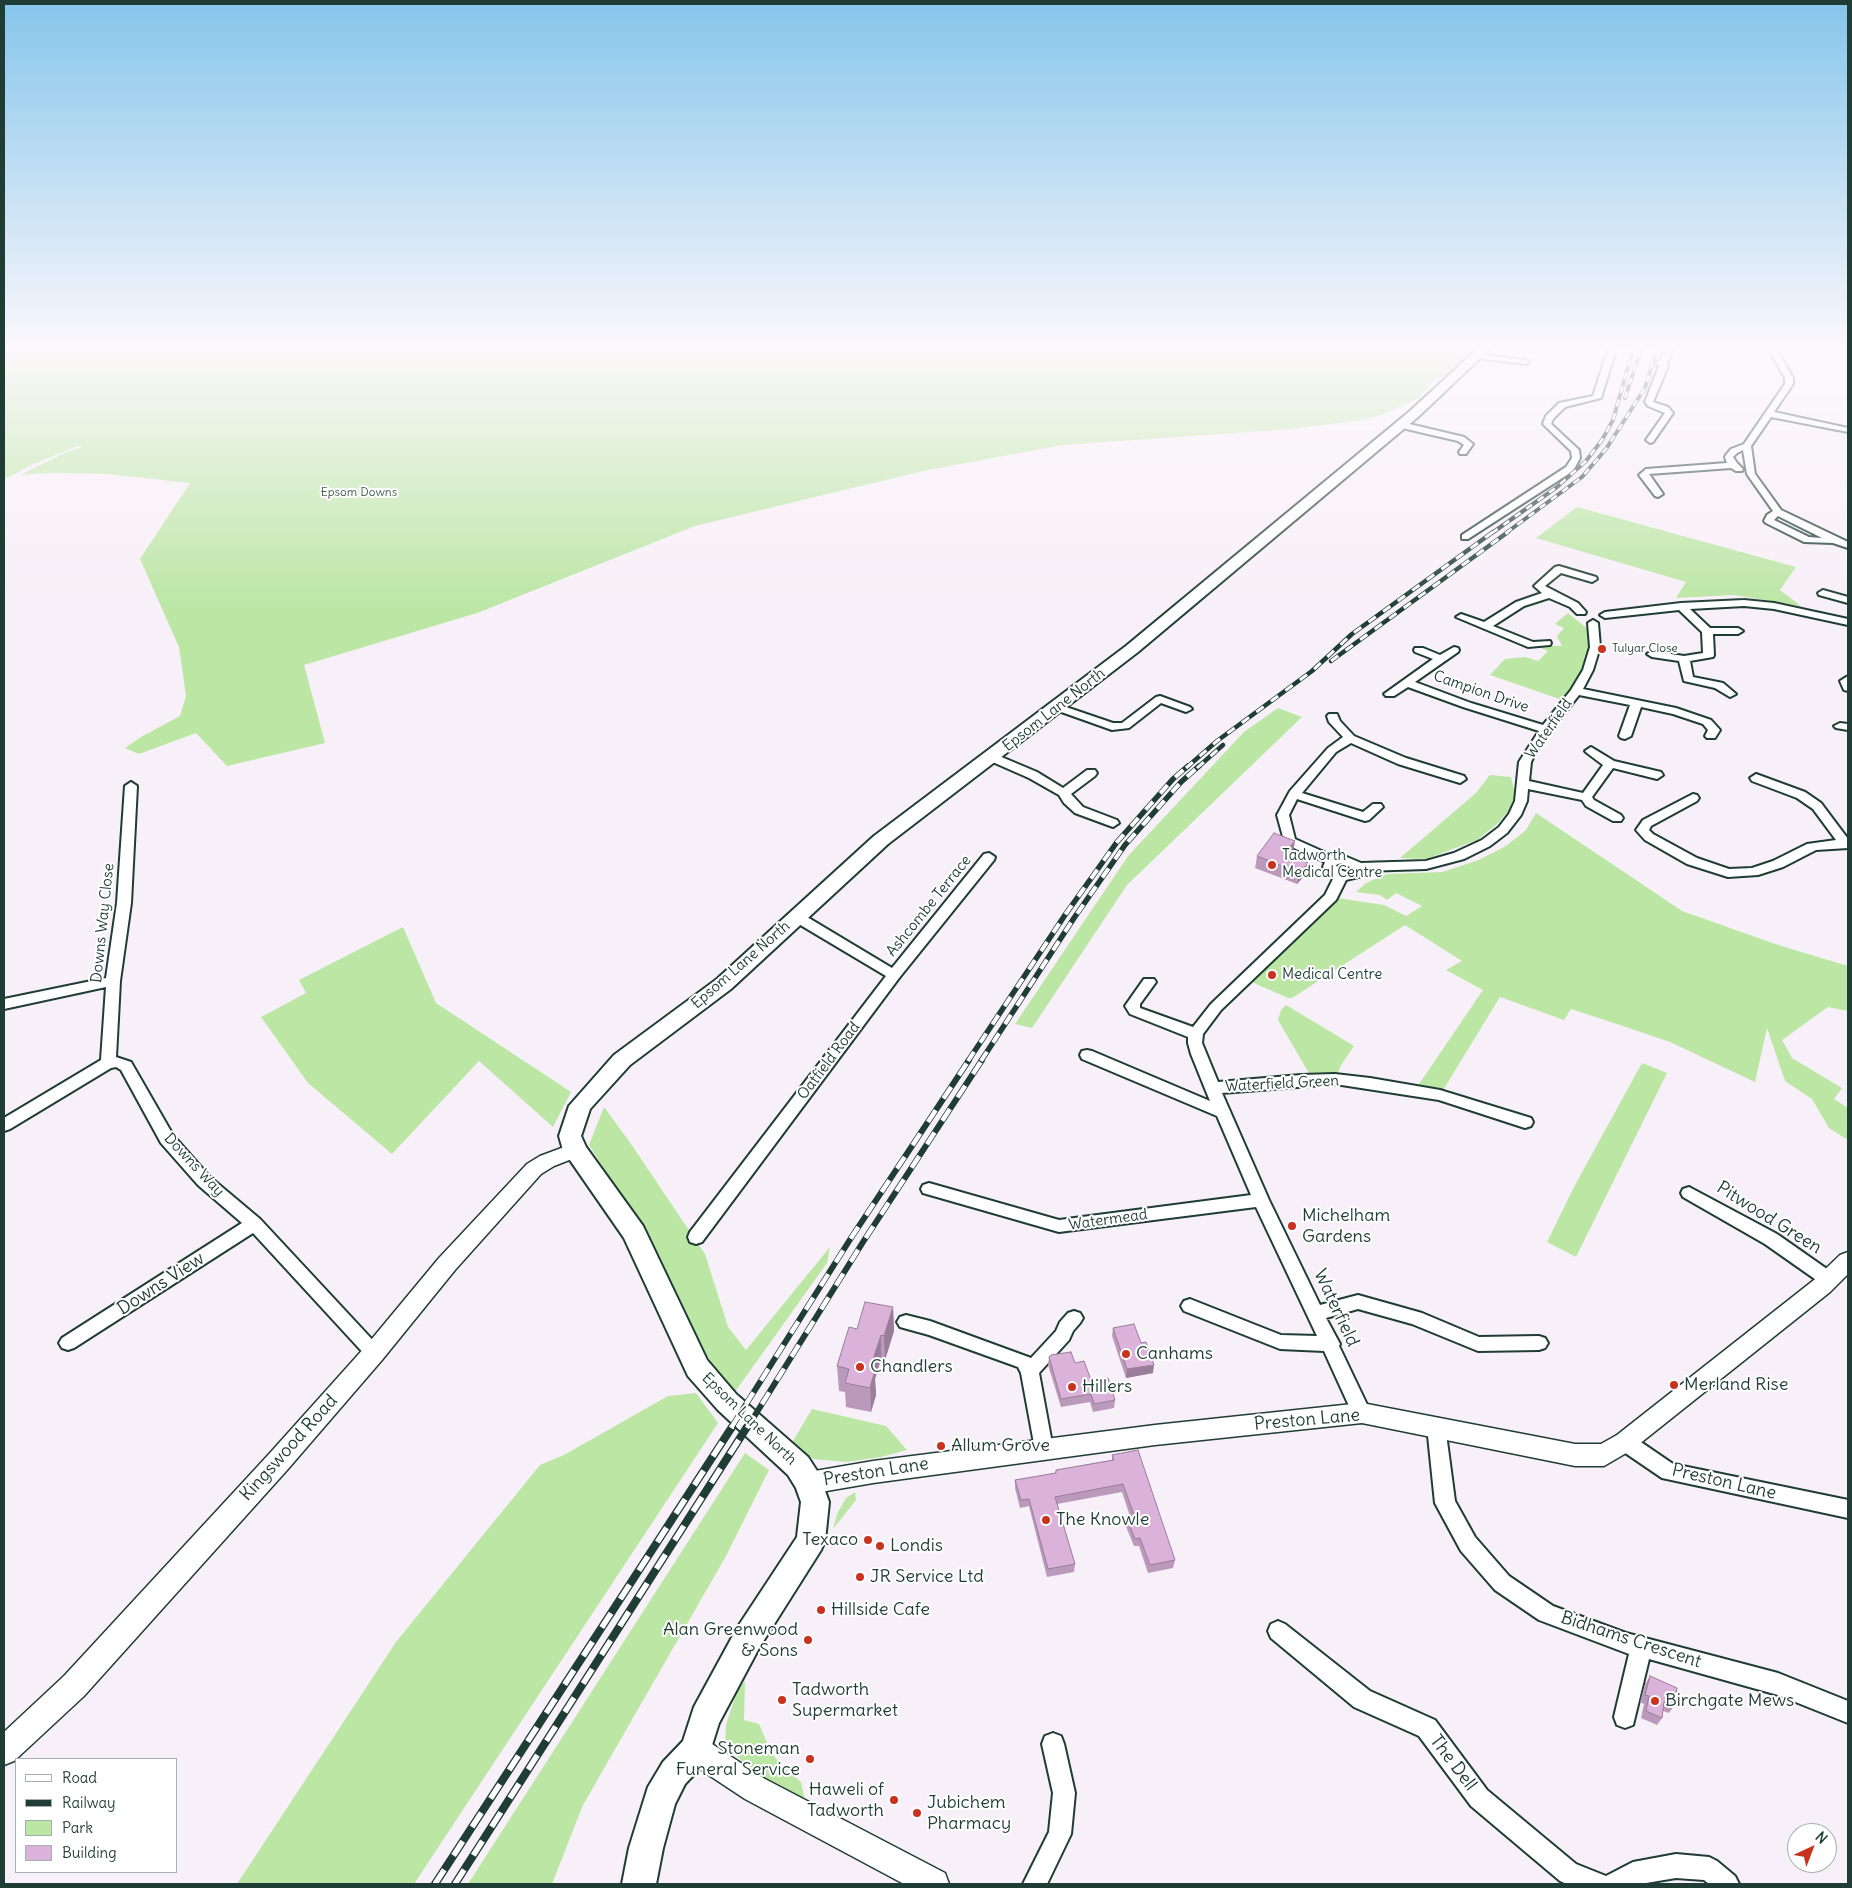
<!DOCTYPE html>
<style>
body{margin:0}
#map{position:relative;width:1852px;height:1888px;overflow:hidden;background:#f8f0f8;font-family:Delius,sans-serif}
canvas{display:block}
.frame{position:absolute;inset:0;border:5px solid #1f3d34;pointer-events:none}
.legend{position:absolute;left:15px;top:1758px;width:162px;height:115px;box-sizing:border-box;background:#fff;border:1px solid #a5b1ae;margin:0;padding:6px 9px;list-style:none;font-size:15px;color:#1f3d34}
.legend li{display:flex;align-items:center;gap:10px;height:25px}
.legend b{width:25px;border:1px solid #a5b1ae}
.north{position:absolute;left:1787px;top:1823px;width:50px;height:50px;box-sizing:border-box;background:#fff;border:1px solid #a5b1ae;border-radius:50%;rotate:43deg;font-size:14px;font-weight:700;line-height:20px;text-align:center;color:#1f3d34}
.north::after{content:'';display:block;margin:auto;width:18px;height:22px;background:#c8321e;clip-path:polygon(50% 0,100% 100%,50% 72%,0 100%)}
</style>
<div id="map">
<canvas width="1852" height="1888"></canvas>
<div class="frame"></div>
<ul class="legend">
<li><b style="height:6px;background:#fff"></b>Road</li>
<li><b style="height:6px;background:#1f3d34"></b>Railway</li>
<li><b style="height:14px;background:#bbe6a4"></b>Park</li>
<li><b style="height:14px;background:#dab2da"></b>Building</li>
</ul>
<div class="north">N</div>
</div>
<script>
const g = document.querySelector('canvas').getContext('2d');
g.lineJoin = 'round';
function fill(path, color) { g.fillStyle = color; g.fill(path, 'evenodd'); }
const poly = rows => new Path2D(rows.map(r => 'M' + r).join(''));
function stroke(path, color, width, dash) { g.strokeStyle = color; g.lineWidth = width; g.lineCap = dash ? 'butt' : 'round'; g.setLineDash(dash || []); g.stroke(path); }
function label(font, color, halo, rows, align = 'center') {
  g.font = font + ' Delius,sans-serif'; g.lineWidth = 4; g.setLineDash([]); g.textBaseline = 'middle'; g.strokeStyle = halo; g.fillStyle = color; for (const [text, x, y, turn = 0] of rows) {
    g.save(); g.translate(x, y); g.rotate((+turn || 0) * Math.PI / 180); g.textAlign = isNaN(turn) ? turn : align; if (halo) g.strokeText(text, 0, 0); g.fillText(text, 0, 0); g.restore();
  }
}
fill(poly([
 [4,346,1481,346,1448,376,1434,380,1419,398,1384,414,1362,420,1291,429,1063,445,923,471,695,526,477,613,304,665,325,743,227,766,196,733,139,754,125,748,141,737,180,716,186,696,179,647,140,559,190,483,108,474,47,473,20,475,64,453,82,447,78,446,31,465,9,477,4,477],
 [1577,507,1796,567,1780,590,1801,606,1734,595,1676,598,1686,582,1536,538],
 [1568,613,1595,635,1595,647,1568,702,1490,675,1505,659,1525,657,1538,661,1548,651,1541,648,1546,646,1562,646,1557,636,1564,628,1555,624],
 [1278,708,1302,717,1127,885,1032,1028,1015,1024,1128,856,1244,732],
 [1490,775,1511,777,1515,794,1510,809,1497,824,1477,840,1426,859,1400,858,1476,793],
 [1536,813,1682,911,1778,945,1848,966,1848,1011,1828,1007,1782,1040,1792,1058,1842,1088,1834,1099,1848,1108,1848,1140,1829,1128,1812,1099,1785,1081,1767,1028,1755,1082,1670,1042,1620,1025,1571,1009,1564,1020,1500,997,1440,1095,1415,1090,1483,990,1446,970,1462,961,1405,925,1292,998,1288,998,1245,979,1331,897,1384,905,1406,916,1422,906,1396,893,1387,900,1380,895,1356,892,1366,883,1387,874,1442,872,1479,860,1506,846,1526,830],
 [403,927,436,1003,571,1092,553,1127,479,1061,392,1154,308,1083,261,1017,306,993,299,980],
 [1286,1005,1354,1046,1341,1065,1335,1079,1313,1080,1278,1020,1281,1010],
 [1642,1063,1667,1073,1576,1257,1547,1242,1575,1185],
 [604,1107,629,1141,705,1254,728,1327,746,1350,830,1247,827,1263,732,1396,681,1313,640,1225,589,1145],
 [696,1393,718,1423,414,1884,237,1884,396,1642,540,1465,564,1455,668,1396],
 [812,1409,886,1426,907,1450,881,1457,846,1462,813,1459,793,1441],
 [745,1453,769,1470,726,1556,583,1805,552,1884,468,1884],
 [855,1492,856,1500,833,1529,837,1514,846,1498],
 [745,1681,744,1720,759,1724,772,1754,785,1769,801,1782,805,1800,750,1770,725,1743,726,1725,737,1691]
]), '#bbe6a4');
const minor = poly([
 [1604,346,1612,346,1615,348,1615,353,1601,398,1565,407,1553,419,1551,424,1579,450,1580,458,1573,471,1468,539,1462,539,1462,535,1566,467,1572,458,1571,451,1543,424,1546,416,1559,403,1593,396,1607,353,1607,349,1604,346],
 [1665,346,1673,346,1670,358,1666,364,1668,366,1653,402,1668,407,1673,413,1653,442,1650,443,1646,440,1665,413,1648,406,1645,402,1659,366,1655,363,1661,360,1665,346],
 [1770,346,1777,346,1776,348,1793,378,1793,384,1774,412,1848,428,1848,432,1771,417,1751,446,1755,474,1781,510,1848,542,1848,548,1833,543,1804,542,1766,523,1764,521,1767,515,1773,511,1747,474,1743,450,1737,453,1733,457,1737,463,1743,469,1742,471,1736,471,1731,468,1649,474,1663,494,1658,497,1655,496,1639,475,1646,469,1727,463,1725,457,1726,455,1731,449,1744,444,1785,384,1785,378,1768,348,1770,346],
 [1778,516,1822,538,1809,537,1774,520,1778,516],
 [1475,354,1525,360,1529,362,1525,364,1478,358,1474,356,1475,354],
 [1401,422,1464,437,1473,444,1466,454,1460,454,1459,452,1464,445,1458,441,1398,427,1397,425,1401,422],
 [1559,566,1596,577,1597,579,1592,582,1561,573,1545,586,1578,603,1586,612,1585,614,1577,614,1570,607,1549,598,1524,606,1493,626,1533,642,1550,641,1551,643,1550,645,1528,647,1456,617,1461,614,1484,622,1516,602,1542,593,1534,586,1555,567,1559,566],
 [1823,590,1848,597,1848,603,1819,595,1818,593,1823,590],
 [1744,600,1774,603,1848,619,1848,625,1774,609,1744,606,1690,609,1710,628,1738,628,1743,631,1738,634,1713,634,1714,655,1713,657,1690,661,1693,677,1723,683,1736,694,1730,697,1715,688,1684,681,1679,661,1652,657,1647,654,1652,651,1684,656,1703,653,1702,632,1679,610,1605,618,1600,615,1605,612,1681,603,1744,600],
 [1593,620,1598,623,1600,647,1593,670,1583,689,1676,708,1711,720,1720,730,1715,738,1707,738,1705,736,1708,730,1703,724,1673,714,1641,707,1631,736,1625,739,1621,738,1619,736,1630,705,1579,695,1539,746,1531,762,1529,781,1583,793,1603,765,1587,753,1585,751,1591,747,1614,761,1661,772,1663,775,1657,779,1613,768,1592,797,1594,800,1621,815,1623,818,1621,821,1613,821,1586,806,1582,800,1528,789,1527,801,1521,815,1507,833,1490,846,1464,859,1426,869,1363,871,1362,876,1346,880,1336,900,1221,1010,1203,1034,1202,1043,1218,1082,1301,1075,1335,1074,1370,1078,1440,1090,1531,1118,1533,1122,1531,1126,1525,1128,1439,1100,1335,1084,1222,1093,1269,1200,1320,1305,1358,1295,1422,1313,1479,1337,1539,1336,1545,1338,1548,1343,1545,1348,1539,1350,1478,1351,1412,1324,1358,1309,1326,1318,1340,1344,1339,1346,1371,1413,1369,1419,1362,1421,1355,1419,1324,1351,1280,1349,1184,1311,1181,1306,1184,1301,1190,1299,1281,1335,1317,1336,1256,1207,1059,1232,923,1193,921,1189,923,1185,929,1183,1059,1220,1251,1195,1217,1116,1082,1059,1080,1055,1082,1051,1087,1050,1092,1051,1210,1101,1191,1054,1188,1043,1188,1037,1130,1014,1125,1006,1144,979,1154,979,1156,982,1140,1004,1140,1008,1193,1027,1211,1004,1325,895,1334,877,1328,875,1323,867,1325,862,1285,844,1277,815,1290,791,1328,748,1343,737,1329,722,1327,716,1329,714,1337,714,1340,721,1354,736,1406,758,1464,776,1466,779,1460,783,1398,764,1351,743,1336,752,1302,793,1363,812,1373,804,1381,804,1383,807,1369,820,1365,821,1297,799,1289,815,1295,839,1335,857,1342,855,1361,863,1426,861,1454,853,1482,840,1499,827,1509,814,1515,801,1519,762,1539,731,1463,707,1408,687,1394,696,1386,696,1384,694,1433,659,1415,652,1414,650,1415,648,1423,648,1440,655,1454,647,1458,648,1459,650,1458,652,1415,682,1471,703,1543,725,1571,690,1583,670,1590,647,1588,623,1593,620],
 [1341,863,1350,867,1351,871,1346,872,1338,869,1336,865,1341,863],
 [1848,676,1848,691,1844,690,1840,681,1848,676],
 [1160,696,1190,707,1192,709,1186,712,1161,703,1129,728,1112,730,1053,709,1051,707,1057,704,1113,723,1122,723,1156,697,1160,696],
 [1840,723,1848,724,1848,730,1836,728,1834,726,1840,723],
 [992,753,1037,772,1063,788,1087,770,1095,770,1097,773,1095,776,1071,794,1083,807,1117,820,1119,823,1113,827,1075,813,1064,803,1059,795,1029,778,988,760,986,757,988,754,992,753],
 [1756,774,1805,792,1821,803,1848,839,1848,848,1816,850,1783,867,1758,875,1728,877,1687,864,1645,840,1636,830,1643,820,1693,794,1697,795,1699,798,1697,801,1651,826,1649,830,1653,834,1697,858,1729,869,1752,868,1773,861,1807,844,1836,840,1813,809,1797,798,1752,781,1750,778,1756,774],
 [131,782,137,786,131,903,120,981,116,1057,131,1062,173,1135,210,1177,260,1219,380,1348,383,1353,380,1358,374,1361,368,1358,253,1233,74,1348,68,1350,62,1348,59,1343,62,1338,242,1223,198,1185,161,1143,121,1070,116,1067,111,1068,10,1129,4,1131,4,1118,101,1060,106,987,4,1009,4,999,106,978,117,903,125,786,131,782],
 [989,853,995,857,994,860,899,978,702,1242,696,1244,690,1242,688,1237,690,1232,886,976,792,920,790,917,792,914,802,914,892,968,984,854,989,853],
 [1689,1187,1777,1234,1834,1274,1837,1279,1834,1284,1828,1286,1822,1284,1765,1244,1683,1197,1681,1193,1683,1189,1689,1187],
 [1074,1311,1080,1313,1083,1318,1080,1323,1073,1331,1069,1340,1039,1373,1053,1449,1051,1455,1044,1457,1037,1455,1035,1449,1021,1373,1018,1367,929,1335,900,1327,897,1322,900,1317,906,1315,930,1321,1031,1358,1056,1331,1060,1322,1068,1313,1074,1311],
 [1436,1418,1443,1420,1445,1426,1455,1501,1475,1537,1509,1576,1553,1606,1626,1633,1778,1673,1848,1701,1848,1723,1778,1695,1649,1659,1633,1725,1625,1728,1617,1725,1614,1717,1629,1654,1539,1620,1495,1590,1461,1551,1435,1503,1427,1426,1429,1420,1436,1418],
 [1625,1434,1632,1436,1673,1464,1848,1500,1848,1518,1662,1478,1618,1448,1616,1442,1618,1436,1625,1434],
 [1278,1621,1285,1624,1370,1691,1435,1720,1487,1790,1576,1864,1606,1876,1633,1862,1676,1854,1709,1857,1717,1861,1735,1876,1739,1884,1709,1884,1704,1880,1676,1878,1640,1884,1567,1884,1560,1881,1471,1806,1419,1736,1354,1707,1271,1638,1268,1631,1271,1624,1278,1621],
 [1053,1733,1061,1736,1064,1744,1075,1793,1071,1834,1047,1884,1023,1884,1049,1832,1053,1793,1042,1744,1045,1736,1053,1733]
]);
const tertiary = poly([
 [575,1143,582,1145,585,1150,582,1155,554,1166,541,1174,455,1270,382,1360,288,1469,84,1696,14,1761,4,1765,4,1732,64,1676,270,1453,366,1346,439,1258,527,1164,540,1156,575,1143],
 [1848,1252,1848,1274,1830,1292,1633,1449,1604,1466,1575,1466,1362,1423,1155,1445,873,1483,809,1494,800,1491,797,1483,800,1475,809,1472,873,1461,1155,1425,1362,1403,1575,1444,1601,1444,1617,1435,1814,1280,1840,1255,1848,1252],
 [696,1736,706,1740,765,1779,945,1873,949,1884,904,1884,745,1799,686,1760,682,1750,686,1740,696,1736]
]);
const secondary = poly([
 [1481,346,1493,346,1418,417,1138,652,888,844,731,989,630,1065,590,1109,581,1136,586,1147,643,1226,707,1360,736,1394,808,1457,819,1474,829,1502,825,1541,821,1550,759,1648,719,1723,707,1761,685,1784,675,1804,663,1848,656,1884,622,1884,629,1848,648,1787,663,1762,683,1741,694,1707,737,1628,797,1537,801,1502,796,1488,788,1475,718,1410,688,1376,624,1238,563,1150,559,1136,569,1106,614,1055,717,979,874,836,1126,646,1410,411,1481,346]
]);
stroke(minor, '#1f3d34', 4);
stroke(tertiary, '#1f3d34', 3);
stroke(secondary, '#1f3d34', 4);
fill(minor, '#fff');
fill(tertiary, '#fff');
fill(secondary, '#fff');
const railFar4 = poly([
 [1625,398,1642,346],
 [1492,533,1557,487,1586,461,1602,440,1613,420,1634,346],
 [1506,533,1582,477,1606,449,1645,388,1658,346]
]);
const railFar3 = poly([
 [1331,661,1508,532],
 [1186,768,1217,741,1312,671,1352,634,1493,532],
 [1197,768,1223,745]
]);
const railFar2 = poly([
 [968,1061,1065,915,1117,842,1173,779,1188,766],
 [981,1061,1074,918,1125,845,1181,782,1199,766]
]);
const railFar1 = poly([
 [731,1428,851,1238,969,1060],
 [747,1428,863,1242,982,1060]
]);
const rail = poly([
 [435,1884,732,1427],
 [455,1884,747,1427]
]);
stroke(railFar4, '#1f3d34', 4);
stroke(railFar3, '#1f3d34', 4.5);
stroke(railFar2, '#1f3d34', 5.5);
stroke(railFar1, '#1f3d34', 6);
stroke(rail, '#1f3d34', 8);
stroke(railFar4, '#fff', 2.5, [7]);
stroke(railFar3, '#fff', 3, [9]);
stroke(railFar2, '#fff', 4, [11]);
stroke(railFar1, '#fff', 4.5, [14]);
stroke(rail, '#fff', 5.5, [17]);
fill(poly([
 [1293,853,1290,856,1308,863,1306,874,1297,884,1255,868,1257,856],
 [893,1307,894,1331,885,1360,881,1359,875,1379,876,1395,871,1412,846,1407,845,1392,839,1391,837,1366,857,1329],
 [1113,1328,1141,1343,1153,1373,1126,1378,1112,1336],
 [1049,1357,1075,1363,1091,1380,1115,1400,1114,1408,1093,1412,1090,1402,1061,1407,1048,1365],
 [1112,1455,1175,1560,1173,1568,1148,1573,1139,1546,1134,1546,1125,1524,1126,1516,1130,1516,1122,1492,1057,1504,1075,1564,1074,1572,1047,1577,1029,1506,1020,1508,1015,1488,1015,1480,1055,1473,1056,1470,1112,1460],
 [1650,1676,1674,1706,1669,1713,1663,1711,1662,1718,1657,1725,1641,1718,1644,1704,1640,1702,1645,1684]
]), '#b9b');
fill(poly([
 [1295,841,1293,853,1286,861,1287,850],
 [1308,863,1306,874,1297,884,1300,873],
 [893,1307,894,1331,885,1360,884,1336],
 [881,1335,881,1359,875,1379,876,1395,871,1412,870,1369],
 [1154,1365,1153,1373,1126,1378,1127,1369]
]), '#997d99');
const building = poly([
 [1274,833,1295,841,1287,850,1290,851,1287,854,1308,863,1300,873,1257,856,1274,833],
 [865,1302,893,1307,884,1336,881,1335,870,1369,875,1370,870,1388,845,1383,849,1369,837,1366,849,1327,857,1329,865,1302],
 [1134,1324,1141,1343,1146,1342,1154,1365,1127,1369,1113,1328,1134,1324],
 [1071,1352,1075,1363,1084,1361,1091,1380,1108,1378,1115,1400,1094,1404,1091,1394,1061,1399,1049,1357,1051,1355,1071,1352],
 [1138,1450,1175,1560,1150,1565,1140,1538,1135,1539,1126,1516,1134,1515,1123,1484,1055,1497,1075,1564,1048,1569,1029,1499,1021,1500,1015,1480,1056,1473,1056,1470,1114,1460,1112,1455,1138,1450],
 [1650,1676,1677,1688,1674,1706,1664,1702,1662,1718,1646,1711,1649,1696,1645,1695,1650,1676]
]);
fill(building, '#dab2da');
stroke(building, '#997d99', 1);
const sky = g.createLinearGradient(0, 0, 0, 610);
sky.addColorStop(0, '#85c5eb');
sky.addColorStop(0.57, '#fcf8fc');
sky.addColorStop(1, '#fcf8fc00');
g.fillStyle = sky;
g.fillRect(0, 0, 1852, 610);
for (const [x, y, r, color] of [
 [1602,649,5,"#c8321e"],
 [1272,865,5,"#c8321e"],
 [1272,975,5,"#c8321e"],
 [1292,1226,5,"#c8321e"],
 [1126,1354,5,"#c8321e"],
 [860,1367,5,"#c8321e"],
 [1674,1385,5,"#c8321e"],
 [1072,1387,5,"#c8321e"],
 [941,1446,5,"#c8321e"],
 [1046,1520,5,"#c8321e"],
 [868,1540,5,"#c8321e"],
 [880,1546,5,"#c8321e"],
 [860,1577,5,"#c8321e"],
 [821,1610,5,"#c8321e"],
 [808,1640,5,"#c8321e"],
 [782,1700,5,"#c8321e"],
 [1655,1701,5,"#c8321e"],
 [810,1759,5,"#c8321e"],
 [894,1800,5,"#c8321e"],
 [917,1813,5,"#c8321e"]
]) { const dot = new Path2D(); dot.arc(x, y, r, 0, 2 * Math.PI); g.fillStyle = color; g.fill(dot); stroke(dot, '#fff', 2); }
label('12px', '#3e5f4a', '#fff', [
 ["Epsom Downs",359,493]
]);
label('12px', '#1f3d34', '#fff', [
 ["Tulyar Close",1612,649]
], 'left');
label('15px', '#1f3d34', '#fff', [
 ["Campion Drive",1481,692,19],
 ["Epsom Lane North",1054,710,-38],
 ["Waterfield",1549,729,-55],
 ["Ashcombe Terrace",929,906,-51],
 ["Downs Way Close",103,923,-84],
 ["Epsom Lane North",741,965,-41],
 ["Oatfield Road",829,1061,-53],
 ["Waterfield Green",1282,1084,-3],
 ["Downs Way",194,1165,47],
 ["Watermead",1108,1220,-8],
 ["Epsom Lane North",749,1419,44]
]);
label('15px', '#1f3d34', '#fff', [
 ["Tadworth",1282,856],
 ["Medical Centre",1282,873],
 ["Medical Centre",1282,975]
], 'left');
label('18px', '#1f3d34', '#fff', [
 ["Michelham",1302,1216],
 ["Gardens",1302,1237],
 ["Canhams",1136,1354],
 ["Chandlers",870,1367],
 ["Merland Rise",1684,1385],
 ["Hillers",1082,1387],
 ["Allum Grove",951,1446],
 ["The Knowle",1056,1520],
 ["Texaco",858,1540,"right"],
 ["Londis",890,1546],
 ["JR Service Ltd",870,1577],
 ["Hillside Cafe",831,1610],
 ["Alan Greenwood",798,1630,"right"],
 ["& Sons",798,1651,"right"],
 ["Tadworth",792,1690],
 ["Supermarket",792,1711],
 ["Birchgate Mews",1665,1701],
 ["Stoneman",800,1749,"right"],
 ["Funeral Service",800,1770,"right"],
 ["Haweli of",884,1790,"right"],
 ["Tadworth",884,1811,"right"],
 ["Jubichem",927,1803],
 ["Pharmacy",927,1824]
], 'left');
label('18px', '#1f3d34', '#fff', [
 ["Pitwood Green",1769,1218,32],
 ["Downs View",161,1284,-33],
 ["Waterfield",1336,1308,65],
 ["Preston Lane",1307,1420,-5],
 ["Kingswood Road",289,1448,-48],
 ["Preston Lane",876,1472,-9],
 ["Preston Lane",1724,1482,13],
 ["Bidhams Crescent",1631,1640,18],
 ["The Dell",1453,1763,53]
]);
</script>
